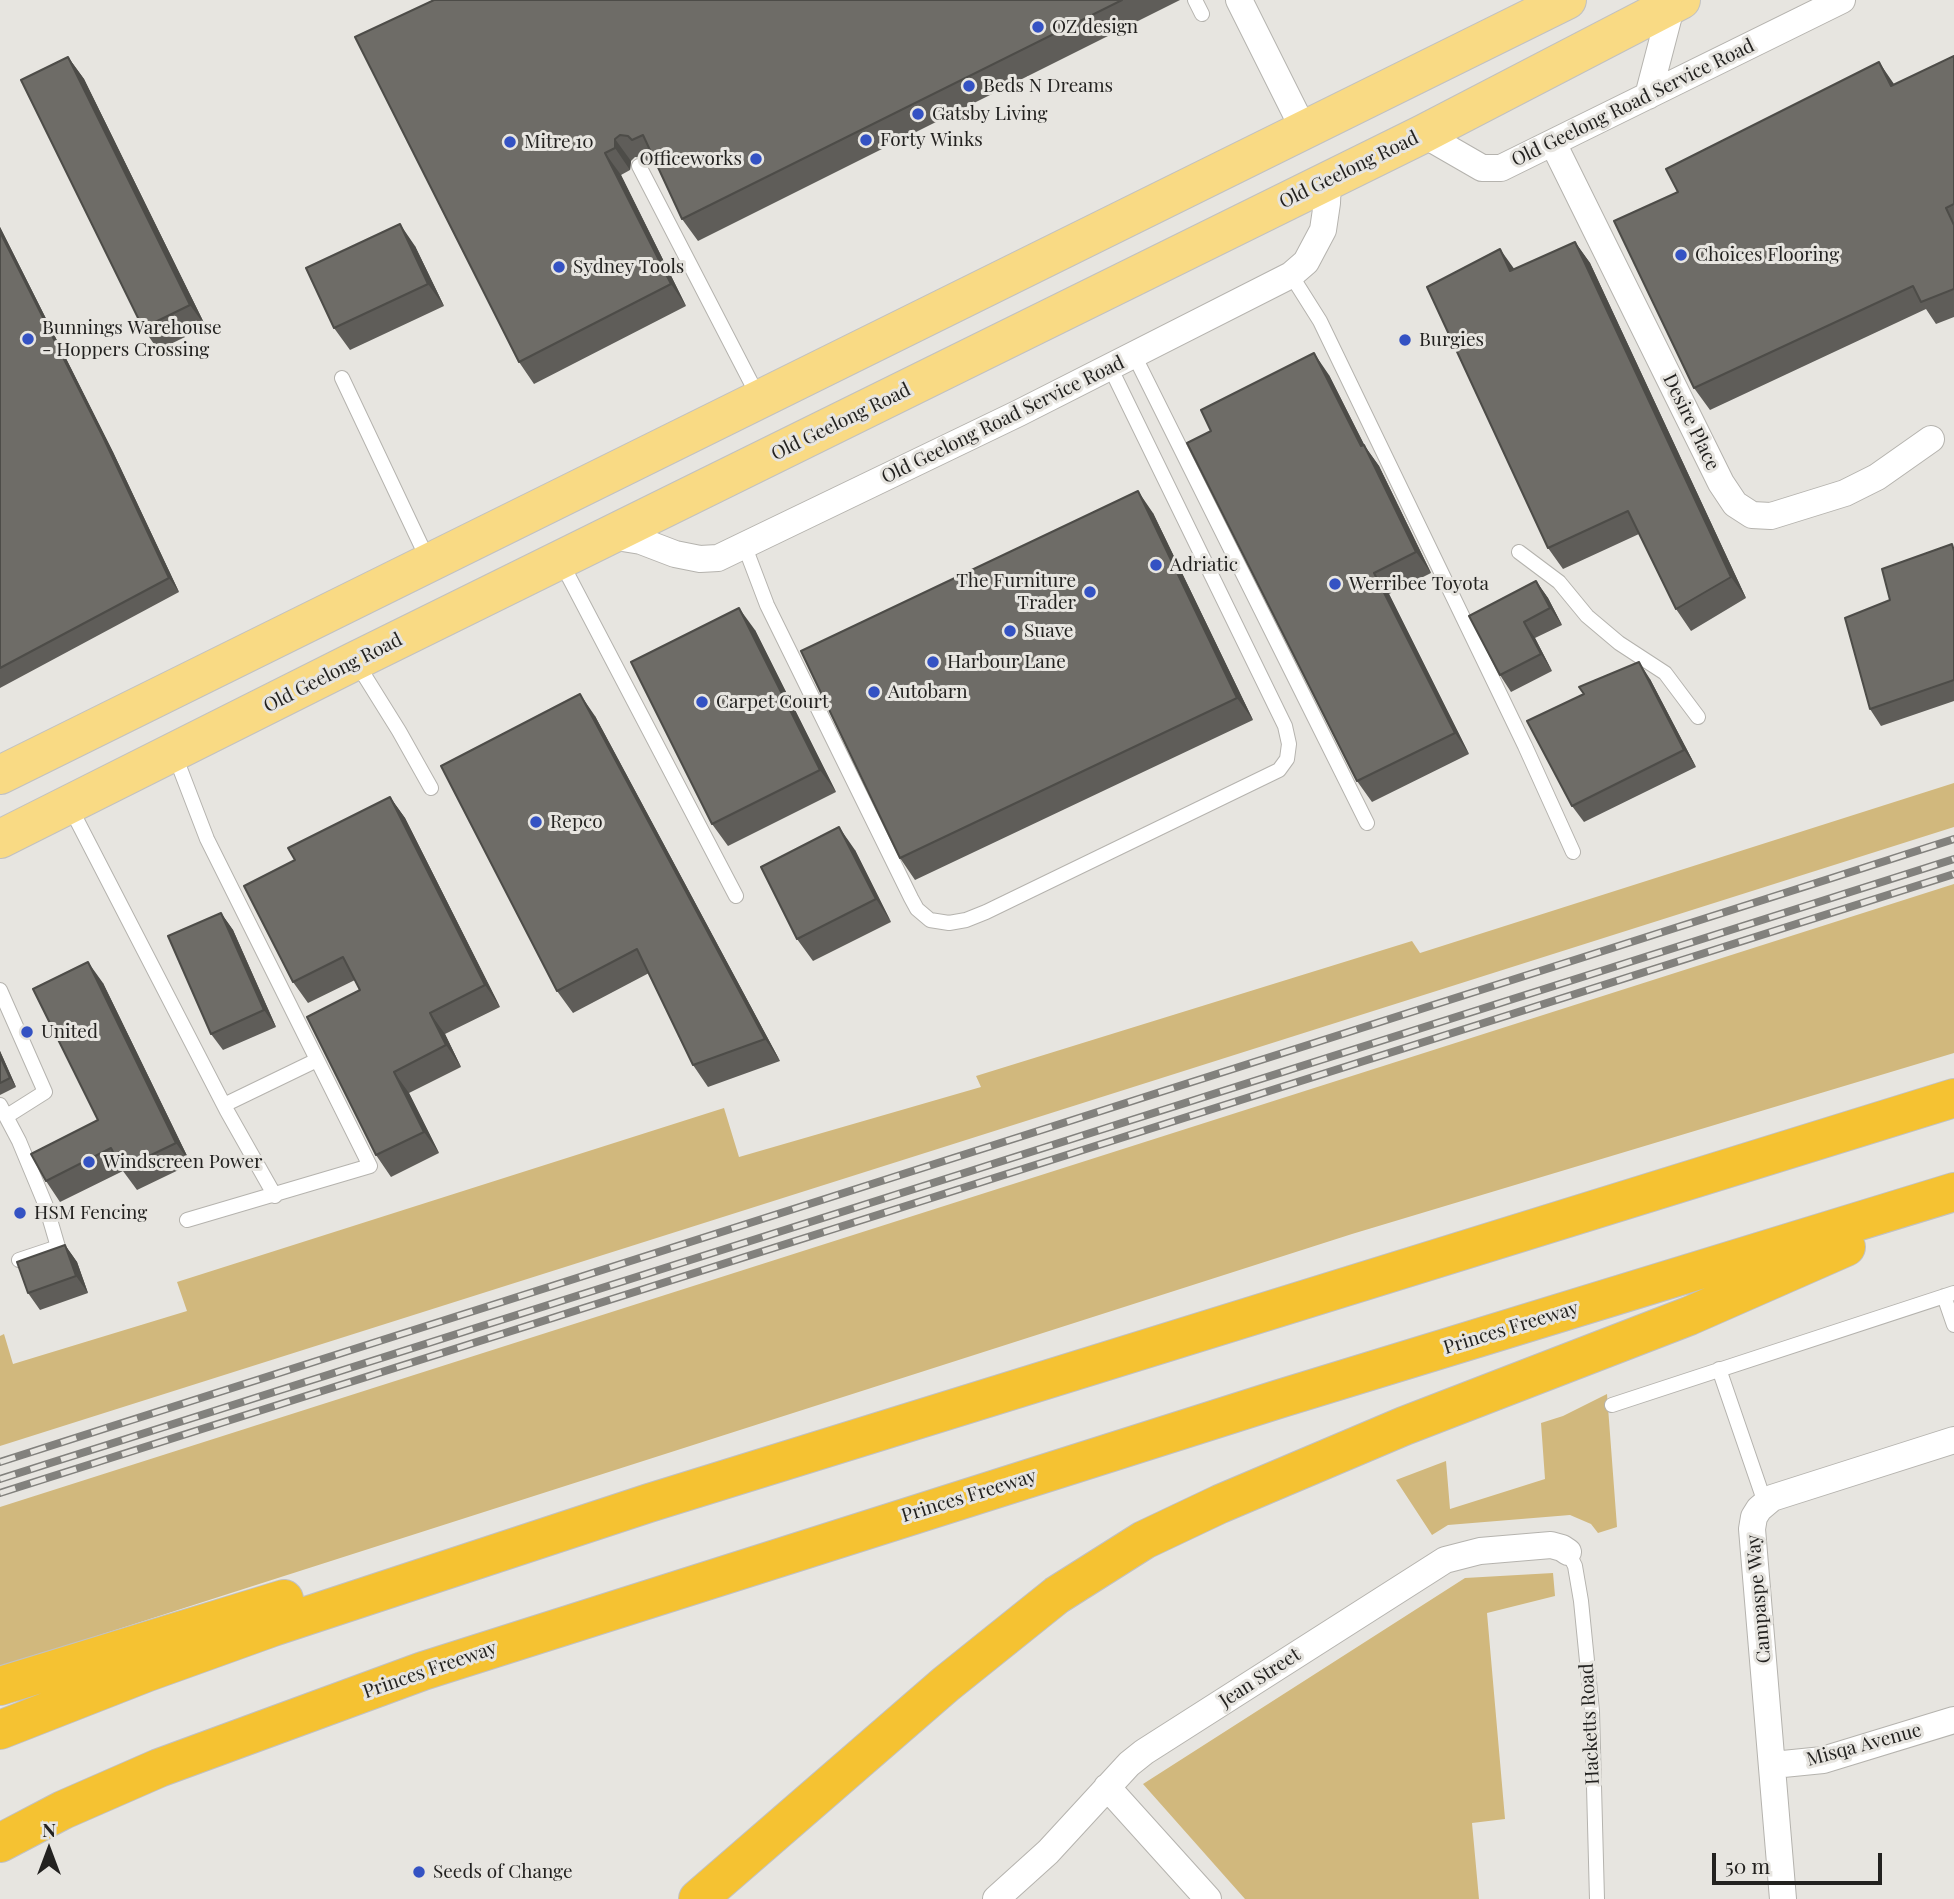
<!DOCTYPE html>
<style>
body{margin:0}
#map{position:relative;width:1954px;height:1899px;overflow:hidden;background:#e7e5e0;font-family:"Playfair Display",serif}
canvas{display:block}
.north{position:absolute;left:14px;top:1815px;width:70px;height:70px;-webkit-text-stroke:5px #e7e5e0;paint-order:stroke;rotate:0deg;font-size:19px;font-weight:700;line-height:28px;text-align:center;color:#232220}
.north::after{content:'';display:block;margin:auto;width:24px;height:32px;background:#232220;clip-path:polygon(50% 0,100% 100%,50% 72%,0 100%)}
.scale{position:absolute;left:1712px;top:1853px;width:170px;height:32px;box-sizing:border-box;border:4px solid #232220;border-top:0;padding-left:9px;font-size:21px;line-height:24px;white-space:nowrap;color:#232220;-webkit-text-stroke:5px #e7e5e0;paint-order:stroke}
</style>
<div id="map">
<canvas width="1954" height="1899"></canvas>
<div class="north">N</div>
<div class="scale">50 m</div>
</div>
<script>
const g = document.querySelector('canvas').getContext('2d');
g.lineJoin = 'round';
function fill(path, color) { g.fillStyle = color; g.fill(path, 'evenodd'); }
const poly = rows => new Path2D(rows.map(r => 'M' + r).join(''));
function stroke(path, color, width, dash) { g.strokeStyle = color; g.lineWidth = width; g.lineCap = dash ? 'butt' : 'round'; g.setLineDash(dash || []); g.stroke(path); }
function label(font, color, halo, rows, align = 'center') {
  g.font = font + ' "Playfair Display",serif'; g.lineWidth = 6; g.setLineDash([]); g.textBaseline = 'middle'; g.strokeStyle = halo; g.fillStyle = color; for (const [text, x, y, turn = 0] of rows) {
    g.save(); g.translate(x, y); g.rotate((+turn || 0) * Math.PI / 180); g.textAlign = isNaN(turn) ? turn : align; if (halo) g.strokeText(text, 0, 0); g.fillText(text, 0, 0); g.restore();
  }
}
fill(poly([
 [1954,783,1954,827,0,1446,0,1336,4,1334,13,1364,187,1311,177,1282,724,1108,739,1157,981,1087,976,1076,1412,941,1420,953],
 [1954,884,1954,1053,1352,1234,0,1667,0,1507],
 [1607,1394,1617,1527,1598,1533,1591,1524,1570,1515,1448,1525,1432,1535,1396,1480,1446,1461,1450,1509,1545,1479,1541,1423,1563,1416],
 [1553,1573,1555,1596,1487,1613,1505,1819,1472,1823,1479,1899,1245,1899,1143,1784,1465,1578]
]), '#d1b87d');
const lane = poly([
 [1195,0,1202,14],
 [639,166,759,398],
 [1291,275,1320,321,1525,746,1573,852],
 [1134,355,1367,823],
 [342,378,428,560],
 [745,547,767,605,911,898,917,909,930,920,949,923,966,920,986,912,1279,770,1287,759,1289,744,1285,726,1110,367],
 [1519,552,1559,582,1587,616,1619,643,1665,673,1698,717],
 [561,562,736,896],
 [356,662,399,731,431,788],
 [174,753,207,839,370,1166,187,1220],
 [70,807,227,1111,275,1196],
 [0,990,45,1092,7,1116],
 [0,1105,19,1141,46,1206,58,1247,19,1260],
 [224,1105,317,1060],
 [1944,1296,1954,1325],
 [1719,1369,1765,1503],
 [1612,1405,1954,1293],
 [1568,1552,1575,1566,1581,1601,1592,1711,1597,1899]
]);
const street = poly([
 [1239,0,1304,130],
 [1648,96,1672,4],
 [1423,134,1482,168,1501,168,1842,0],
 [1553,143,1721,483,1735,504,1752,515,1771,516,1845,493,1877,477,1931,439],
 [610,536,641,541,675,554,700,559,718,558,1019,413,1291,275,1306,262,1323,230,1327,203,1328,180],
 [1773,1765,1823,1760,1954,1720],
 [1107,1787,1208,1899],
 [996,1899,1048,1852,1129,1764,1144,1752,1445,1560,1480,1551,1551,1545,1562,1548,1568,1552],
 [1783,1899,1752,1529,1754,1517,1759,1509,1772,1498,1954,1440]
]);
const primary = poly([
 [0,775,1567,0],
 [0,839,355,661,1423,134,1681,0]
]);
const highway = poly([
 [0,1686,284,1599],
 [0,1730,148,1672,273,1627,649,1503,1954,1098],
 [0,1843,63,1810,159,1768,423,1671,1279,1399,1954,1192],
 [698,1899,946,1684,1057,1595,1144,1540,1220,1504,1404,1426,1689,1316,1846,1247]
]);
stroke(lane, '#b5b3ae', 16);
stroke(street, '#b5b3ae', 28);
stroke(primary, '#c1c1c1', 40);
stroke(highway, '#c1c1c1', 40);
stroke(lane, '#fff', 14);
stroke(street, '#fff', 26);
stroke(primary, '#f9da84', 38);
stroke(highway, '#f5c232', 38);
const rail = poly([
 [0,1462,1954,839],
 [0,1479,1954,859],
 [0,1493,1954,874]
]);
stroke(rail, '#82817d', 8);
stroke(rail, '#e7e5e0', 5, [16]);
fill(poly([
 [434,0,1180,0,698,241,682,219,654,159,648,162,644,158,635,157,631,161,630,170,621,175,686,306,534,384,519,362],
 [1954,56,1954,317,1936,324,1926,309,1710,410,1694,388,1894,85],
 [68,57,84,79,206,327,158,350,143,328],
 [0,227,113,452,179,592,0,688],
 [1575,242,1590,263,1746,598,1691,631,1676,609,1639,534,1563,569,1548,548,1514,269],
 [415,246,444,306,350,350,334,328],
 [1329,375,1364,445,1379,466,1431,573,1389,594,1469,754,1372,802,1357,781],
 [1153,513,1253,720,915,880,900,858],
 [1954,548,1954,701,1881,726,1870,709,1890,600],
 [1536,581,1548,598,1562,625,1535,638,1552,671,1511,692,1500,675],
 [755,630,836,792,728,846,712,824],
 [1650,679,1696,767,1584,822,1572,806],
 [595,716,780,1061,708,1087,693,1065,649,973,573,1013,557,991],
 [390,797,405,818,500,1007,445,1034,461,1067,409,1093,439,1153,391,1177,376,1155,360,990,355,980,308,1003,293,982],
 [855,850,891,922,813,961,797,939],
 [221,913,233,930,276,1027,223,1050,211,1034],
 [103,983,191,1164,137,1190,123,1171,60,1202,46,1181,98,1120],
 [0,1051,16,1087,0,1095],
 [65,1245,77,1262,88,1293,40,1310,28,1293]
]), '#5f5d59');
fill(poly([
 [68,57,84,79,206,327,190,305],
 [1879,62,1894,84,1906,108,1891,86],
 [615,139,631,161,630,170,615,148],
 [605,153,621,175,686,306,671,284],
 [400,224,415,246,444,306,428,284],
 [0,227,113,452,179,592,169,578,0,232],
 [1575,242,1590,263,1746,598,1731,577],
 [1500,249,1515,270,1510,271],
 [1314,353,1329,375,1369,454,1364,445,1379,466,1431,573,1416,552],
 [1138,491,1153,513,1253,720,1237,698],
 [1374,573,1389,594,1469,754,1455,733],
 [1536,581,1548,598,1562,625,1550,608],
 [739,608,755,630,836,792,820,770],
 [1524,622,1535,638,1552,671,1541,654],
 [1639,662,1650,679,1696,767,1684,750],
 [580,694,595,716,780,1061,765,1039],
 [390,797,405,818,500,1007,485,985],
 [839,827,855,850,891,922,876,899],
 [221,913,233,930,276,1027,264,1010],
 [88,962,103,983,191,1164,176,1143],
 [430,1013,445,1034,461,1067,446,1045],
 [0,1051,16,1087,10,1078,0,1056],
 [394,1072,409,1093,439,1153,424,1132],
 [65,1245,77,1262,88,1293,76,1276]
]), '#4d4c48');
const building = poly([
 [434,0,1122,0,682,219,643,135,632,140,628,136,620,135,615,139,615,148,605,153,671,284,519,362,355,37,434,0],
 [1954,56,1954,204,1946,208,1954,225,1954,289,1921,302,1913,286,1694,388,1614,221,1678,192,1666,169,1879,62,1891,86,1954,56],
 [68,57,190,305,143,328,21,80,68,57],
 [400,224,428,284,334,328,306,268,400,224],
 [0,232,103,437,169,578,0,668,0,232],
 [1575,242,1731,577,1676,609,1628,511,1548,548,1427,287,1500,249,1510,271,1575,242],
 [1314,353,1361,446,1364,445,1416,552,1374,573,1455,733,1357,781,1187,443,1211,431,1201,410,1314,353],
 [1138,491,1237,698,900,858,801,651,1138,491],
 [1952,544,1954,551,1954,680,1870,709,1845,618,1890,600,1882,569,1952,544],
 [1536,581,1550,608,1524,622,1541,654,1500,675,1469,616,1536,581],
 [739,608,820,770,712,824,631,662,739,608],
 [1639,662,1684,750,1572,806,1527,721,1584,694,1579,687,1639,662],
 [580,694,765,1039,693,1065,637,949,557,991,441,766,580,694],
 [390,797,485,985,430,1013,446,1045,394,1072,424,1132,376,1155,307,1017,360,990,343,957,293,982,244,886,295,860,288,848,390,797],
 [839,827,876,899,797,939,761,867,839,827],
 [221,913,264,1010,211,1034,168,936,221,913],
 [88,962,176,1143,122,1169,111,1148,46,1181,31,1154,98,1120,33,989,88,962],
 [0,1056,10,1078,0,1083,0,1056],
 [65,1245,76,1276,28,1293,17,1262,65,1245]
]);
fill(building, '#6e6c67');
stroke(building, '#4d4c48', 2);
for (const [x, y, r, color] of [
 [1038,27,7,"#3452c3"],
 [969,86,7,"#3452c3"],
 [918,114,7,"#3452c3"],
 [866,140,7,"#3452c3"],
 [510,142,7,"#3452c3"],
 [756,159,7,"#3452c3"],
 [1681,255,7,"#3452c3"],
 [559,267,7,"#3452c3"],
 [28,339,7,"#3452c3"],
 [1405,340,7,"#3452c3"],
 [1156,565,7,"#3452c3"],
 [1335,584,7,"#3452c3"],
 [1090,592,7,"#3452c3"],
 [1010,631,7,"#3452c3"],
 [933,662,7,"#3452c3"],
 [874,692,7,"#3452c3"],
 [702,702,7,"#3452c3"],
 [536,822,7,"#3452c3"],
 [27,1032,7,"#3452c3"],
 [89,1162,7,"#3452c3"],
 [20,1213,7,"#3452c3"],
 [419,1872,7,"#3452c3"]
]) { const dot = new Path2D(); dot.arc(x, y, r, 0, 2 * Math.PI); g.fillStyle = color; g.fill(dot); stroke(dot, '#e7e5e0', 2.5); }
label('19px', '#232220', '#e7e5e0', [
 ["OZ design",1052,27],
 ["Beds N Dreams",983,86],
 ["Gatsby Living",932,114],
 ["Forty Winks",880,140],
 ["Mitre 10",524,142],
 ["Officeworks",742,159,"right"],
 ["Choices Flooring",1695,255],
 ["Sydney Tools",573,267],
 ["Bunnings Warehouse",42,328],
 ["- Hoppers Crossing",42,350],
 ["Burgies",1419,340],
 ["Adriatic",1170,565],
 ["The Furniture",1076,581,"right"],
 ["Trader",1076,603,"right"],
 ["Werribee Toyota",1349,584],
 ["Suave",1024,631],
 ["Harbour Lane",947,662],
 ["Autobarn",888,692],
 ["Carpet Court",716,702],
 ["Repco",550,822],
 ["United",41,1032],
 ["Windscreen Power",103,1162],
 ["HSM Fencing",34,1213],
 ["Seeds of Change",433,1872]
], 'left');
label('19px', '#232220', '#e7e5e0', [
 ["Old Geelong Road Service Road",1633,103,-26],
 ["Old Geelong Road",1349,170,-26],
 ["Old Geelong Road Service Road",1003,420,-26],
 ["Old Geelong Road",841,422,-26],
 ["Desire Place",1691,422,64],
 ["Old Geelong Road",333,673,-27],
 ["Princes Freeway",1511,1328,-17],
 ["Princes Freeway",969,1496,-17],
 ["Campaspe Way",1759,1599,-95],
 ["Princes Freeway",430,1670,-19],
 ["Jean Street",1260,1678,-33],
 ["Hacketts Road",1590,1724,-93],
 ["Misqa Avenue",1864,1745,-15]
]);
</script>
